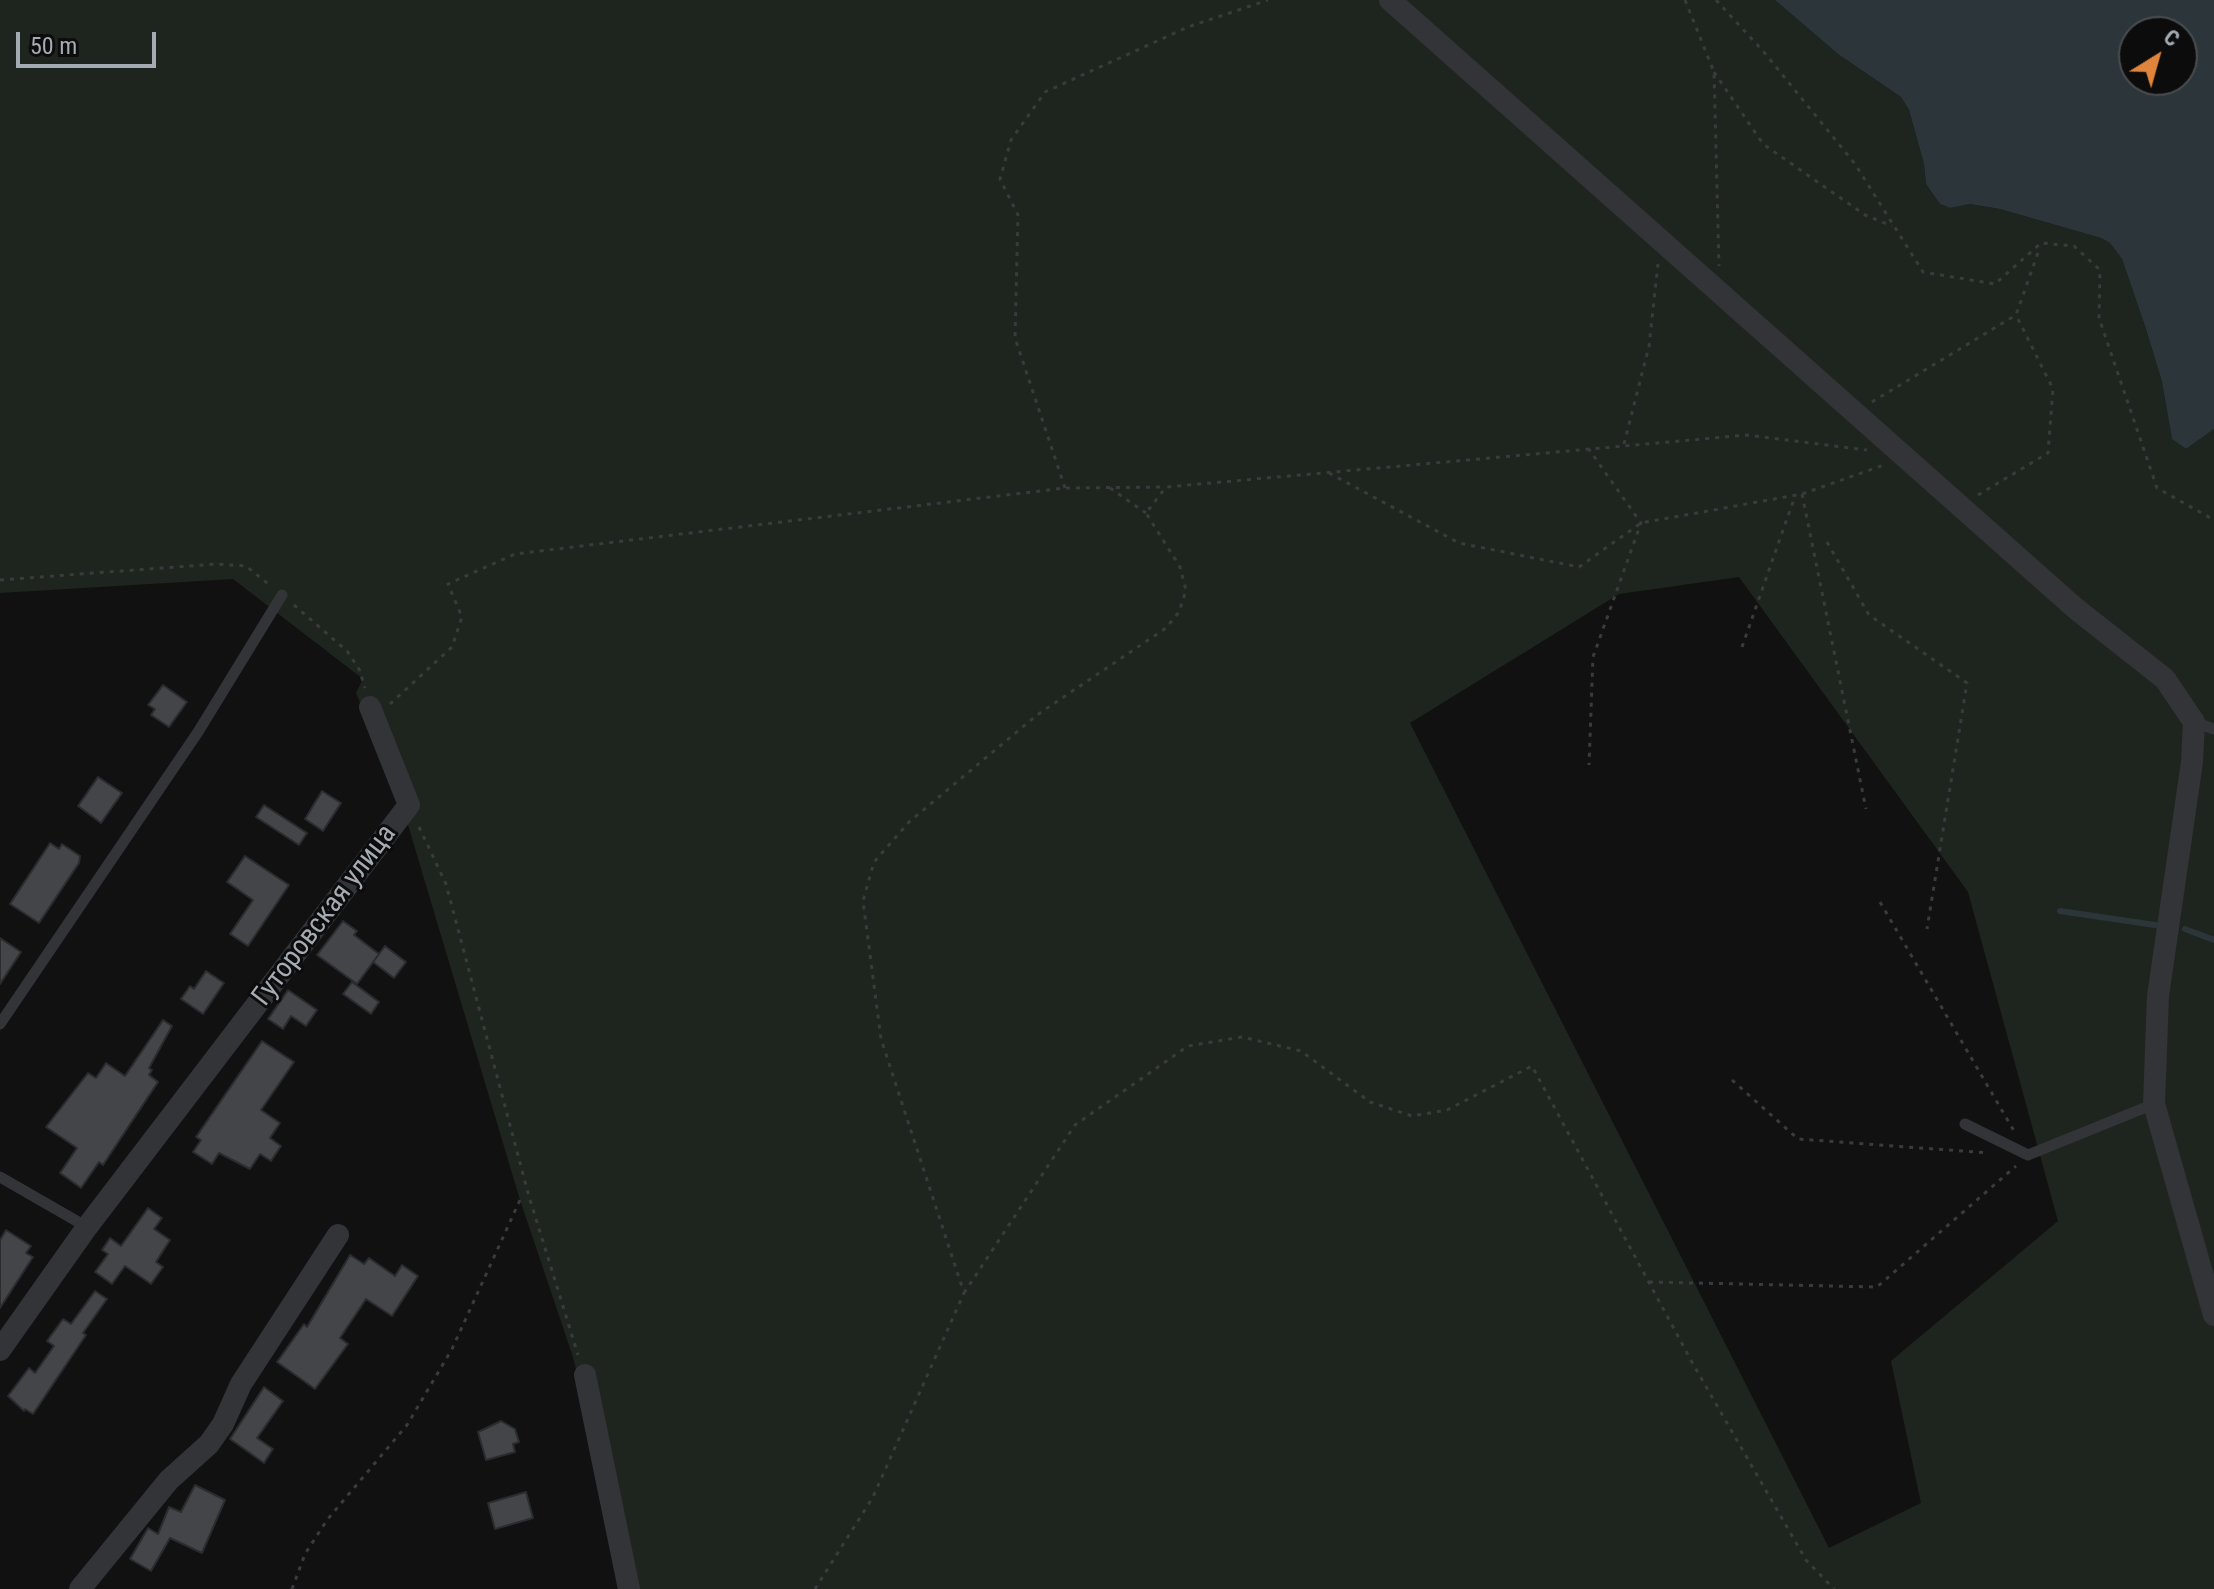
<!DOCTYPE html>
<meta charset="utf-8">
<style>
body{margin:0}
#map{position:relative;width:2214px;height:1589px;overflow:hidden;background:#111112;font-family:"Roboto Condensed",sans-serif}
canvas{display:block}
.north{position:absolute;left:2118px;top:16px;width:80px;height:80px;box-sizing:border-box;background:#0c0c0d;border:2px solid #494c4f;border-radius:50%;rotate:37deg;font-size:22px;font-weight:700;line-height:32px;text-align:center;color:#a4abb2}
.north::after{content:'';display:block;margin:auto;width:28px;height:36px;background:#e0853b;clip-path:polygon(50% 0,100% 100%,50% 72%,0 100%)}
.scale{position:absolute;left:16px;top:32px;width:140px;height:36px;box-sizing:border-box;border:4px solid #a4abb2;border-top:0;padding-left:10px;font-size:24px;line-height:28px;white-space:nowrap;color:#a4abb2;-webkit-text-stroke:6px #0c0c0d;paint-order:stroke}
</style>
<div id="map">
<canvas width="2214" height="1589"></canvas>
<div class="north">С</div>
<div class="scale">50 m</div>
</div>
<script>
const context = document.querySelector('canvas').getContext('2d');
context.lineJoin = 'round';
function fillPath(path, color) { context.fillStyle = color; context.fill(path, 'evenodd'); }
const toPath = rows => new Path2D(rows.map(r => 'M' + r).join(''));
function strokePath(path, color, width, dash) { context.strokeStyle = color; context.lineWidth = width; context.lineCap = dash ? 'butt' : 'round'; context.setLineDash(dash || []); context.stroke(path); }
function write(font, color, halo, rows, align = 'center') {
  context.font = font + ' "Roboto Condensed",sans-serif'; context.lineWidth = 6; context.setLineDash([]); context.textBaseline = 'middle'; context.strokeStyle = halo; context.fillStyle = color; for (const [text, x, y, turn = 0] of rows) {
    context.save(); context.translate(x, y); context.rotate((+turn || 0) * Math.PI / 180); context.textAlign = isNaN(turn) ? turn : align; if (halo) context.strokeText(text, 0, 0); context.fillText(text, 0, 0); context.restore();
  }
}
fillPath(toPath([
 [0,0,1775,0,1838,54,1901,97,1909,110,1924,164,1926,184,1940,204,1950,208,1970,204,2000,209,2101,238,2110,243,2122,259,2145,326,2162,382,2172,439,2186,449,2214,429,2214,1589,631,1589,573,1357,520,1200,400,798,356,693,363,679,233,579,0,593],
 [1739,577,1968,892,2058,1221,1891,1361,1921,1503,1829,1548,1410,723,1619,594]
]), '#1e251e');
fillPath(toPath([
 [1775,0,2214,0,2214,429,2186,449,2172,439,2162,382,2145,326,2122,259,2110,243,2101,238,2000,209,1970,204,1950,208,1940,204,1926,184,1924,164,1909,110,1901,97,1838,54],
 [2134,32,2182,32,2182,80,2134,80]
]), '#2c363a');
strokePath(toPath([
 [2060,911,2155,925],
 [2185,929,2214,940]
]), '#2c363a', 6);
const building = toPath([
 [163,685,187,702,169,727,151,715,155,709,148,705,163,685],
 [98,777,122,793,101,823,78,806,98,777],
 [322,791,341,803,323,831,305,819,322,791],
 [264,805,307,833,299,845,256,817,264,805],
 [50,843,59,849,62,844,80,856,79,863,39,923,10,904,50,843],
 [245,856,289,885,248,946,230,934,253,900,227,882,245,856],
 [343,921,357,931,354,935,379,954,357,984,317,955,343,921],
 [0,938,21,952,0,984,0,938],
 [385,946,406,962,394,978,373,962,385,946],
 [206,971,224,983,203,1014,181,999,190,986,194,989,206,971],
 [352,982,379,1002,371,1014,343,994,352,982],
 [288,990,317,1010,306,1026,291,1016,283,1029,268,1019,288,990],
 [163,1020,172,1026,149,1068,152,1070,149,1075,158,1082,103,1165,99,1162,81,1188,60,1173,77,1148,46,1127,88,1073,96,1078,106,1063,125,1076,163,1020],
 [262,1041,294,1062,261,1110,280,1123,270,1138,281,1146,271,1161,260,1154,250,1169,219,1153,212,1164,193,1152,201,1140,196,1137,262,1041],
 [148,1208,162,1218,154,1229,170,1240,156,1262,163,1267,151,1284,125,1266,112,1284,95,1272,108,1254,102,1250,110,1238,121,1246,148,1208],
 [6,1230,31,1246,26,1253,33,1257,0,1308,0,1240,6,1230],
 [350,1255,364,1264,369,1258,395,1276,402,1265,418,1276,392,1316,366,1299,340,1338,348,1344,315,1389,277,1362,304,1324,307,1327,350,1255],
 [95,1291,107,1299,83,1333,86,1335,33,1414,25,1409,24,1411,8,1396,29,1368,35,1373,54,1346,47,1341,63,1319,71,1324,95,1291],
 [264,1387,283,1401,257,1438,273,1449,264,1463,230,1439,264,1387],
 [501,1421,515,1429,519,1442,513,1444,515,1452,486,1460,478,1432,501,1421],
 [195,1485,225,1500,202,1553,170,1538,151,1571,130,1559,148,1528,158,1534,169,1507,181,1512,195,1485],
 [526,1492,533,1518,495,1529,488,1503,526,1492]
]);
fillPath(building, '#434548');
strokePath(building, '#2b2c2e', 2);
strokePath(toPath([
 [1685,0,1714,72,1719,266],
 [1716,0,1763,51,1855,164,1923,272,1995,284,2041,243,2074,246,2100,270,2099,318,2157,488,2214,520],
 [1714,72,1763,144,1865,215,1892,226],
 [1872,402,2016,315,2040,247],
 [1624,444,1649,346,1658,264],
 [1588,448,1641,523,1593,657,1589,765],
 [1329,473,1459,543,1579,567,1641,523,1802,494,1884,465],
 [1065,488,1015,338,1018,215,1000,179,1011,140,1045,92,1188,27,1268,0],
 [1110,488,1146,513],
 [1802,494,1866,809],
 [1978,495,2048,453,2053,389,2016,315],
 [1827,542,1869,615,1967,683,1927,929],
 [0,580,216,564,246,566,272,587],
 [294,605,347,651,359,669,365,688],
 [1742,647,1795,496],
 [390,704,452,647,462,617,448,584,515,554,1065,488,1165,487],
 [419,827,446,884,528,1193,578,1355],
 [1880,902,2014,1131],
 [1732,1080,1798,1139,1989,1153],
 [1649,1282,1877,1287,2016,1166],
 [964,1293,1075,1125,1188,1046,1242,1037,1301,1051,1370,1102,1412,1116,1447,1110,1532,1066,1693,1364,1806,1560,1834,1589],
 [292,1589,305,1554,327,1520,407,1425,452,1349,520,1200],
 [815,1589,873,1497,964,1293,881,1039,863,901,874,862,909,822,1037,715,1166,628,1179,612,1186,590,1180,567,1146,513,1166,487,1747,435,1867,450]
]), '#393b3e', 3, [4, 6]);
strokePath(toPath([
 [2194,722,2214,729],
 [0,1024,198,732,282,595],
 [1965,1124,2028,1155,2154,1104],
 [0,1177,87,1227]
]), '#323437', 11);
strokePath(toPath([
 [1390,0,2075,608,2165,679,2194,722,2192,762,2158,996,2154,1104,2214,1315],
 [0,1350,87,1227,409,805,370,707],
 [585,1375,629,1589],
 [80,1589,169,1480,209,1444,223,1424,241,1384,338,1235]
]), '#323437', 22);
write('28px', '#a4abb2', '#0c0c0d', [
 ["Гуторовская улица",325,916,-53]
]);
</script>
